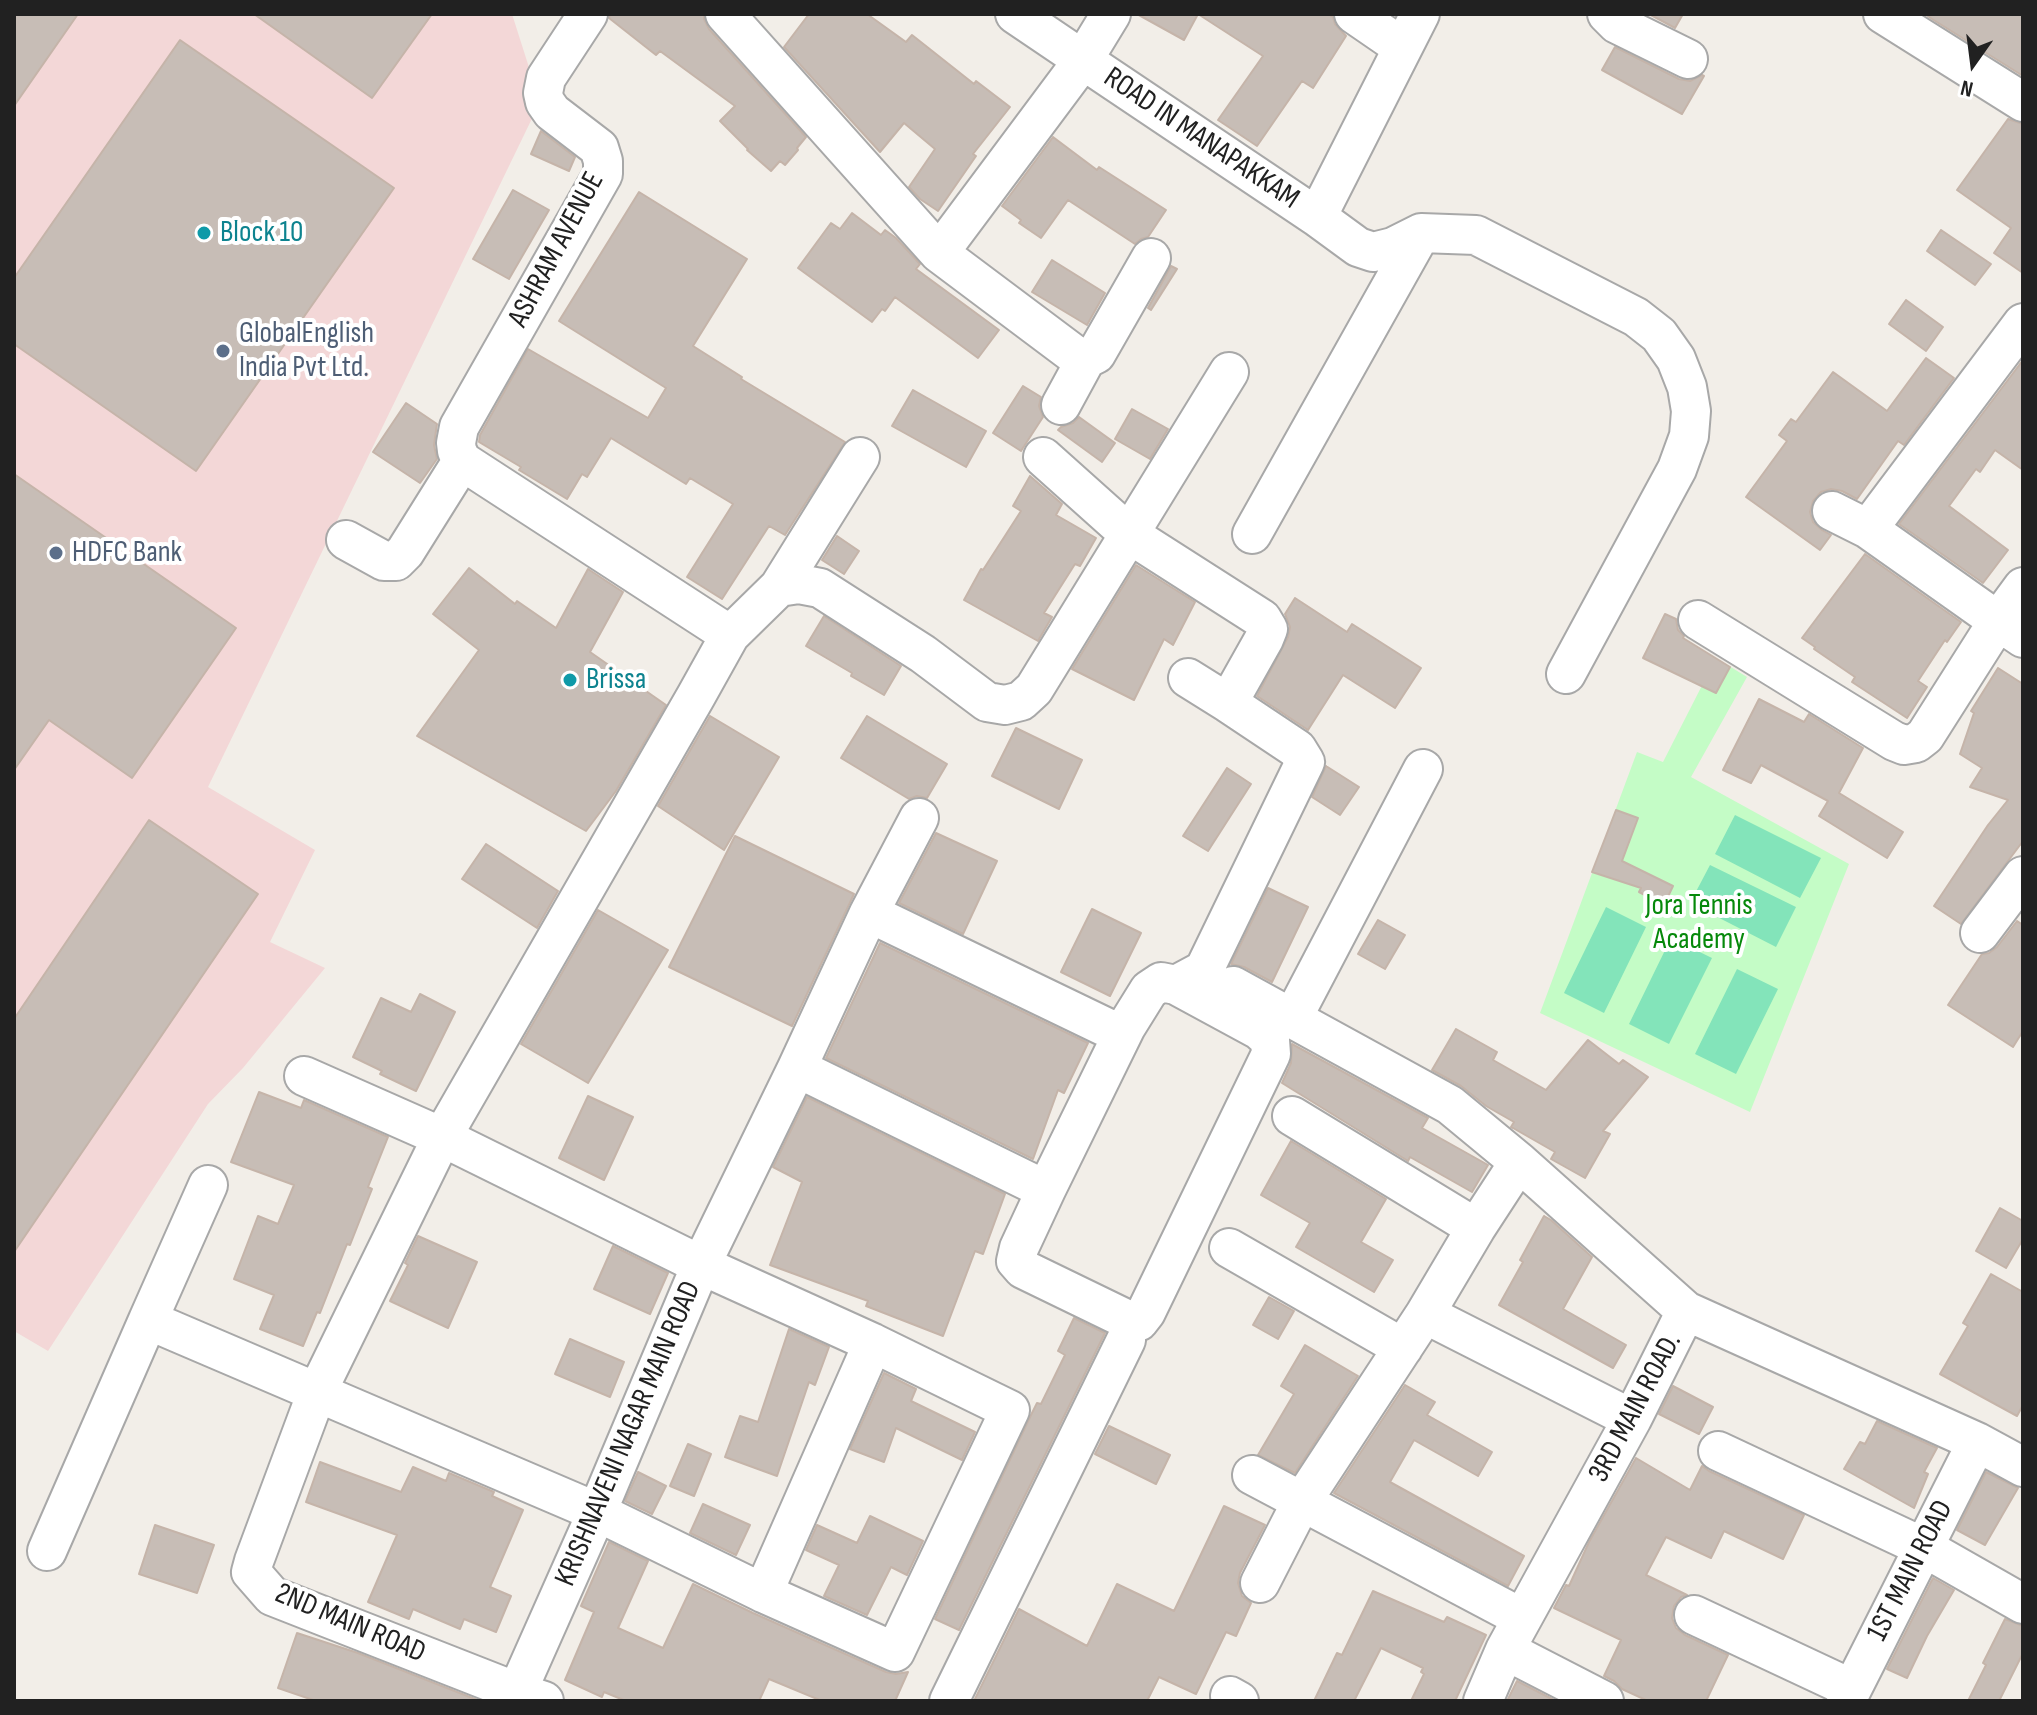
<!DOCTYPE html>
<style>
body{margin:0}
#map{position:relative;width:2037px;height:1715px;overflow:hidden;background:#f2eee8;font-family:"Sofia Sans Condensed",sans-serif}
canvas{display:block}
.frame{position:absolute;inset:0;border:16px solid #212121;pointer-events:none}
.north{position:absolute;left:1933px;top:24px;width:80px;height:80px;-webkit-text-stroke:6px #fff;paint-order:stroke;rotate:194deg;font-size:22px;font-weight:700;line-height:32px;text-align:center;color:#212121}
.north::after{content:'';display:block;margin:auto;width:28px;height:36px;background:#212121;clip-path:polygon(50% 0,100% 100%,50% 72%,0 100%)}
</style>
<div id="map">
<canvas width="2037" height="1715"></canvas>
<div class="frame"></div>
<div class="north">N</div>
</div>
<script>
const context = document.querySelector('canvas').getContext('2d');
context.lineJoin = 'round';
function fillPath(path, color) { context.fillStyle = color; context.fill(path, 'evenodd'); }
const toPath = rows => new Path2D(rows.map(r => 'M' + r).join(''));
function strokePath(path, color, width, dash) { context.strokeStyle = color; context.lineWidth = width; context.lineCap = dash ? 'butt' : 'round'; context.setLineDash(dash || []); context.stroke(path); }
function write(font, color, halo, rows, align = 'center') {
  context.font = font + ' "Sofia Sans Condensed",sans-serif'; context.lineWidth = 8; context.setLineDash([]); context.textBaseline = 'middle'; context.strokeStyle = halo; context.fillStyle = color; for (const [text, x, y, turn = 0] of rows) {
    context.save(); context.translate(x, y); context.rotate((+turn || 0) * Math.PI / 180); context.textAlign = isNaN(turn) ? turn : align; if (halo) context.strokeText(text, 0, 0); context.fillText(text, 0, 0); context.restore();
  }
}
fillPath(toPath([
 [14,14,512,14,540,102,208,787,315,850,270,942,325,968,243,1068,208,1104,48,1351,14,1331]
]), '#f3d7d7');
fillPath(toPath([
 [1716,658,1747,677,1691,777,1849,864,1750,1112,1540,1013,1637,752,1663,762]
]), '#c4fcc6');
fillPath(toPath([
 [1735,815,1821,858,1800,898,1715,854],
 [1710,865,1796,907,1776,947,1690,903],
 [1606,907,1646,927,1604,1013,1564,993],
 [1671,938,1712,958,1669,1044,1629,1024],
 [1737,969,1778,989,1736,1074,1695,1054]
]), '#83e4ba');
const building = toPath([
 [14,14,78,14,14,106,14,14],
 [254,14,432,14,372,98,254,14],
 [610,14,704,14,704,19,709,29,806,137,797,148,798,150,785,165,780,161,771,171,747,150,748,149,720,121,735,106,660,51,656,55,609,18,610,14],
 [809,14,867,14,906,42,912,35,974,84,976,81,1010,107,973,154,976,156,938,211,920,199,909,187,935,149,904,123,880,152,784,47,809,14],
 [1137,14,1328,14,1333,17,1335,24,1346,36,1313,88,1302,81,1257,146,1218,120,1263,56,1198,14,1184,40,1137,14],
 [1649,14,1683,14,1675,28,1649,14],
 [1925,14,2023,14,2023,76,1932,19,1925,14],
 [180,40,394,188,196,471,14,344,14,278,180,40],
 [1615,47,1679,79,1690,81,1702,75,1704,76,1682,114,1602,70,1615,47],
 [2008,119,2023,124,2023,273,1994,253,2011,228,1957,190,2008,119],
 [541,131,575,157,569,171,531,154,541,131],
 [1053,137,1097,170,1099,167,1166,210,1148,237,1141,239,1135,244,1068,200,1041,238,1019,223,1021,220,1002,206,1053,137],
 [513,190,549,210,509,279,473,259,513,190],
 [639,192,747,259,693,346,742,377,741,379,845,442,785,535,769,526,722,599,687,577,733,504,690,478,686,484,611,438,587,477,582,474,567,499,519,470,521,467,479,442,480,435,528,349,648,418,666,388,559,321,639,192],
 [852,213,881,235,885,230,896,238,920,264,916,269,999,330,978,358,895,297,885,311,882,309,872,322,798,268,831,223,840,229,852,213],
 [1941,230,1991,264,1975,285,1927,251,1941,230],
 [1052,260,1105,293,1087,325,1032,292,1052,260],
 [1171,266,1177,269,1151,310,1148,308,1171,266],
 [1906,300,1943,327,1926,351,1889,324,1906,300],
 [1926,358,1954,378,1904,445,1898,441,1857,499,1842,491,1831,489,1821,492,1813,501,1810,512,1813,522,1822,530,1831,535,1820,550,1746,497,1787,441,1779,435,1791,419,1796,422,1833,372,1887,411,1926,358],
 [2023,360,2023,470,1995,450,1980,472,1976,469,1949,506,2008,550,1983,583,1899,524,2023,360],
 [1023,386,1041,397,1039,406,1043,417,1021,451,993,433,1023,386],
 [913,390,986,431,966,467,892,426,913,390],
 [406,403,437,424,434,445,437,459,420,483,373,452,406,403],
 [1132,409,1168,429,1150,459,1115,439,1132,409],
 [1079,417,1115,443,1102,462,1058,430,1061,427,1073,423,1079,417],
 [14,474,236,628,132,778,49,720,14,770,14,474],
 [1030,476,1062,504,1056,515,1096,538,1080,566,1075,564,1044,613,1052,617,1038,641,964,600,981,569,983,570,1021,511,1013,506,1030,476],
 [837,536,859,551,844,574,822,560,837,536],
 [1865,554,1961,622,1947,642,1945,640,1918,681,1927,687,1907,718,1852,682,1855,677,1814,649,1815,647,1802,638,1865,554],
 [1136,565,1195,602,1173,645,1164,639,1134,700,1072,669,1136,565],
 [469,568,515,604,517,601,556,628,588,569,623,592,590,652,666,705,616,791,586,831,417,736,479,650,433,614,469,568],
 [1295,598,1347,632,1352,624,1421,668,1395,708,1343,675,1308,730,1257,696,1288,637,1290,627,1285,614,1295,598],
 [1665,614,1676,619,1678,630,1684,636,1683,638,1730,667,1716,693,1643,658,1665,614],
 [824,616,901,666,884,695,851,676,852,673,806,646,824,616],
 [1998,668,2023,684,2023,841,1961,924,1934,906,1988,825,2008,800,1970,787,1982,768,1960,754,1974,713,1971,711,1998,668],
 [1759,699,1804,722,1809,714,1863,748,1839,793,1903,832,1887,858,1819,816,1828,801,1761,765,1751,783,1723,770,1759,699],
 [710,716,779,757,724,850,658,806,710,716],
 [867,716,947,764,927,798,917,796,909,799,841,758,867,716],
 [1016,728,1082,760,1059,809,992,776,1016,728],
 [1326,766,1359,787,1340,815,1312,797,1326,766],
 [1227,768,1251,784,1208,851,1183,836,1227,768],
 [1616,810,1638,818,1622,861,1673,886,1664,905,1639,892,1641,888,1592,872,1616,810],
 [149,820,258,894,14,1252,14,1019,149,820],
 [936,833,997,861,963,934,899,903,936,833],
 [735,836,854,894,792,1026,669,967,735,836],
 [486,844,558,891,537,928,462,879,486,844],
 [1268,888,1308,907,1272,982,1244,967,1231,964,1268,888],
 [1092,909,1141,933,1110,996,1061,972,1092,909],
 [598,910,668,950,588,1083,521,1044,598,910],
 [1378,920,1405,935,1385,969,1358,954,1378,920],
 [2017,921,2023,925,2023,1031,2013,1047,1948,1005,1982,954,1989,953,1997,947,2017,921],
 [880,943,1088,1043,1064,1093,1058,1090,1033,1159,826,1058,880,943],
 [420,994,455,1012,416,1091,380,1074,382,1071,353,1057,381,998,411,1012,420,994],
 [1456,1029,1497,1052,1493,1060,1546,1090,1588,1040,1619,1064,1623,1060,1648,1077,1603,1131,1610,1134,1585,1178,1551,1159,1555,1152,1513,1128,1511,1127,1514,1122,1486,1106,1461,1086,1432,1070,1456,1029],
 [1292,1044,1428,1118,1422,1128,1488,1165,1472,1192,1410,1157,1408,1161,1282,1083,1291,1063,1292,1044],
 [259,1092,301,1108,304,1100,388,1137,368,1187,372,1189,350,1245,347,1244,320,1313,317,1312,303,1346,260,1329,274,1295,234,1279,258,1216,278,1224,294,1185,231,1162,259,1092],
 [588,1096,633,1117,604,1180,559,1158,588,1096],
 [807,1097,1005,1194,983,1254,975,1251,943,1336,866,1306,868,1301,770,1265,802,1182,773,1167,807,1097],
 [1291,1141,1386,1199,1361,1242,1393,1260,1374,1292,1296,1247,1310,1223,1261,1195,1291,1141],
 [2000,1208,2023,1221,2023,1239,2006,1268,1976,1251,2000,1208],
 [1544,1216,1551,1220,1592,1257,1563,1309,1626,1345,1613,1368,1499,1305,1523,1262,1520,1260,1544,1216],
 [418,1236,477,1262,448,1328,390,1301,408,1265,405,1263,418,1236],
 [613,1246,668,1273,650,1314,594,1289,613,1246],
 [1991,1274,2023,1292,2023,1405,2017,1416,1940,1374,1968,1326,1963,1323,1991,1274],
 [1269,1297,1294,1311,1278,1339,1253,1325,1269,1297],
 [1074,1318,1105,1333,959,1630,935,1619,1031,1415,1037,1403,1041,1404,1065,1355,1058,1351,1074,1318],
 [789,1329,829,1347,815,1385,809,1382,777,1476,725,1457,740,1416,758,1422,789,1329],
 [570,1339,624,1362,610,1397,555,1374,570,1339],
 [1305,1345,1358,1376,1295,1473,1258,1455,1294,1394,1281,1386,1305,1345],
 [884,1373,916,1389,911,1401,975,1432,962,1460,896,1428,884,1462,850,1449,884,1373],
 [1405,1385,1435,1402,1427,1415,1492,1452,1478,1476,1414,1440,1390,1482,1524,1556,1508,1586,1334,1493,1405,1385],
 [1673,1386,1713,1407,1699,1434,1659,1414,1673,1386],
 [1877,1421,1937,1448,1924,1472,1928,1474,1914,1508,1844,1469,1860,1442,1865,1444,1877,1421],
 [1109,1426,1170,1455,1156,1484,1095,1454,1109,1426],
 [688,1444,711,1454,694,1496,670,1486,688,1444],
 [1636,1458,1690,1490,1702,1466,1709,1471,1804,1515,1783,1559,1724,1531,1711,1558,1666,1537,1646,1575,1687,1595,1681,1597,1674,1606,1672,1618,1676,1628,1685,1635,1728,1655,1706,1701,1648,1701,1622,1689,1614,1681,1604,1676,1621,1640,1554,1608,1566,1585,1569,1586,1589,1542,1636,1458],
 [320,1462,401,1492,413,1467,446,1481,449,1473,494,1492,492,1496,523,1510,490,1587,511,1596,496,1632,464,1619,460,1629,413,1609,409,1619,368,1602,397,1535,306,1502,320,1462],
 [638,1472,666,1486,652,1514,625,1501,638,1472],
 [1986,1472,2018,1488,1985,1545,1957,1530,1986,1472],
 [703,1504,750,1525,736,1555,690,1533,703,1504],
 [1224,1506,1265,1525,1240,1573,1238,1583,1242,1596,1251,1603,1236,1636,1226,1632,1196,1694,1159,1677,1147,1701,974,1701,1019,1609,1087,1646,1117,1584,1174,1611,1224,1506],
 [870,1516,923,1541,907,1575,891,1567,867,1615,824,1596,839,1565,806,1550,817,1525,857,1543,870,1516],
 [155,1525,214,1545,197,1593,139,1574,155,1525],
 [609,1542,648,1561,618,1628,663,1648,693,1584,753,1613,886,1672,896,1674,908,1672,895,1701,822,1701,769,1679,759,1701,626,1701,604,1692,602,1697,565,1680,594,1612,581,1606,609,1542],
 [1933,1578,1954,1590,1927,1636,1907,1678,1887,1669,1933,1578],
 [1373,1591,1444,1622,1447,1617,1486,1635,1455,1701,1411,1701,1424,1674,1421,1672,1423,1668,1381,1648,1354,1701,1314,1701,1337,1653,1342,1655,1373,1591],
 [2005,1619,2023,1626,2023,1653,1999,1701,1968,1701,1986,1665,1983,1663,2005,1619],
 [297,1633,358,1653,480,1701,316,1701,278,1688,297,1633],
 [1517,1681,1556,1701,1507,1701,1517,1681]
]);
fillPath(building, '#c7bdb6');
strokePath(building, '#c5b4a9', 2);
const minor = toPath([
 [588,14,546,78,543,93,545,102,552,112,599,148,603,161,603,174,459,427,456,443,457,451,462,461,730,635],
 [725,14,939,253,1083,60,1317,217,1420,14],
 [1015,14,1083,60,1111,14],
 [1354,14,1402,47],
 [1607,14,1617,24,1688,59],
 [1883,14,2023,102],
 [1317,217,1358,247,1373,252,1393,247,1421,233,1476,235,1636,317,1659,335,1676,359,1687,387,1691,411,1689,436,1677,469,1566,674],
 [939,253,1075,355,1086,359,1096,354,1151,258],
 [1061,405,1086,359],
 [1043,457,1129,534,1262,619,1268,629,1264,639,1228,703,1297,749,1305,762,1204,970,1176,985,1259,1030,1270,1040,1271,1054,1146,1312,1139,1321,1126,1319,1023,1269,1016,1261,1019,1248,1046,1190,1126,1027,1149,990,1161,982,1176,985],
 [1868,529,2023,323],
 [1252,534,1421,233],
 [346,540,384,561,396,561,405,552,462,461],
 [779,587,860,457],
 [2023,587,1998,621,2023,638],
 [1698,620,1894,741,1904,745,1916,743,1925,736,1998,621,1868,529,1832,511],
 [1188,678,1228,703],
 [869,913,1122,1035],
 [1980,933,2023,876],
 [1233,986,1450,1105,1519,1162,1686,1311],
 [1292,1019,1423,769],
 [797,1068,1046,1190],
 [304,1076,442,1137,701,1265,597,1512,517,1692],
 [1292,1116,1476,1228],
 [1229,1248,1403,1348],
 [1425,1314,1632,1419],
 [148,1320,208,1185],
 [1718,1451,1923,1547,2023,1604],
 [1252,1475,1522,1618],
 [47,1551,148,1320,597,1512,763,1593,895,1652,1010,1410,873,1343,701,1265,797,1068,869,913,919,818],
 [1260,1583,1301,1503,1425,1314,1476,1228,1519,1162],
 [763,1593,873,1343],
 [1694,1615,1852,1689],
 [1505,1650,1604,1701],
 [1230,1696,1239,1701],
 [544,1701,517,1692,272,1596,251,1572,254,1561,317,1392,442,1137,696,696,730,635,779,587,799,584,820,588,923,654,987,702,1005,705,1021,701,1034,689,1229,372],
 [949,1701,1126,1340],
 [1483,1701,1505,1650,1632,1419,1686,1311,1977,1442,2023,1467],
 [1846,1701,1977,1442]
]);
strokePath(minor, '#a8a8a8', 42);
strokePath(minor, '#fff', 38);
for (const [x, y, r, color] of [
 [204,233,8,"#0f9aa8"],
 [223,351,8,"#5c6f8a"],
 [56,553,8,"#5c6f8a"],
 [570,680,8,"#0f9aa8"]
]) { const dot = new Path2D(); dot.arc(x, y, r, 0, 2 * Math.PI); context.fillStyle = color; context.fill(dot); strokePath(dot, '#fff', 3); }
write('30px', '#212121', '#fff', [
 ["ROAD IN MANAPAKKAM",1201,139,34],
 ["ASHRAM AVENUE",557,250,-62],
 ["3RD MAIN ROAD.",1636,1408,-62],
 ["KRISHNAVENI NAGAR MAIN ROAD",629,1434,-67],
 ["1ST MAIN ROAD",1911,1571,-63],
 ["2ND MAIN ROAD",350,1624,23]
]);
write('30px', '#0d838f', '#fff', [
 ["Block 10",220,233],
 ["Brissa",586,680]
], 'left');
write('30px', '#4e5e75', '#fff', [
 ["GlobalEnglish",239,334],
 ["India Pvt Ltd.",239,368],
 ["HDFC Bank",72,553]
], 'left');
write('30px', '#06890b', '#fff', [
 ["Jora Tennis",1699,906],
 ["Academy",1699,940]
]);
</script>
